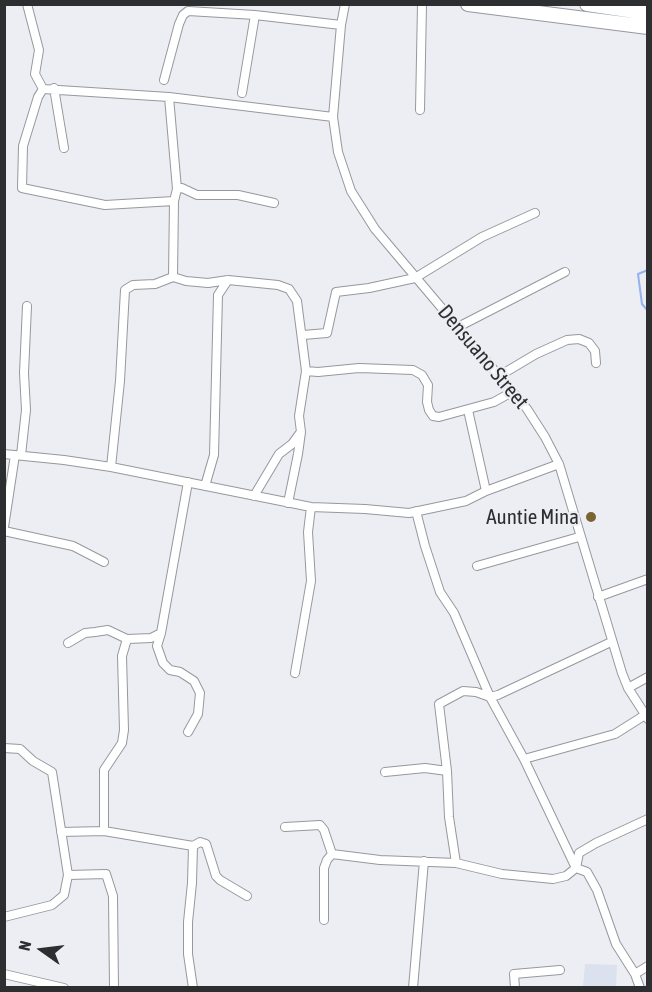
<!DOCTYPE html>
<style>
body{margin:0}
#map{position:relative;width:652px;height:992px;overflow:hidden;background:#eceef4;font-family:"Asap Condensed",sans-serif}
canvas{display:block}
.frame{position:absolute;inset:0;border:6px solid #2d2e30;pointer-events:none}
.north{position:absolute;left:12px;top:920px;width:60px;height:60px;-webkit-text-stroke:4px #eceef4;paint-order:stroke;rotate:284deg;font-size:16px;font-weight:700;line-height:24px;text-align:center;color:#2d2e30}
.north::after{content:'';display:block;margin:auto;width:21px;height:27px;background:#2d2e30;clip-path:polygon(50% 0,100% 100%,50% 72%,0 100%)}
</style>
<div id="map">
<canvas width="652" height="992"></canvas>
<div class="frame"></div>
<div class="north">N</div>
</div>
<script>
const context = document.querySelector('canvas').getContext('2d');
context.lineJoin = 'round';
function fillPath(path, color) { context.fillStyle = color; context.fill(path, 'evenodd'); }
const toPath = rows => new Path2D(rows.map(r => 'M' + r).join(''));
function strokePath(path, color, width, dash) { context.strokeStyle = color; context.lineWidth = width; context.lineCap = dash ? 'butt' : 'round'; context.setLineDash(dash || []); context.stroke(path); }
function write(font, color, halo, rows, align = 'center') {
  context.font = font + ' "Asap Condensed",sans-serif'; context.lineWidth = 4.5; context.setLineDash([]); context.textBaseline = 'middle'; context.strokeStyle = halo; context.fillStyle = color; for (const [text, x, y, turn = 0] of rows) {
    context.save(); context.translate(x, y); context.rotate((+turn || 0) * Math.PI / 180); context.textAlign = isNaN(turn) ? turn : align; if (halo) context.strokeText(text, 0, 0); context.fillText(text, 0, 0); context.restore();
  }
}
fillPath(toPath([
 [585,964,617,965,616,987,583,987]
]), '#dbe1ee');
strokePath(toPath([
 [648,270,638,274,642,304,648,311]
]), '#96b1ef', 2);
const minor = toPath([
 [27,4,39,50,35,74,43,89,169,97,177,189,174,201,173,277],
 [345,4,341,25,333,117,338,152,351,191,375,229,527,409,545,437,559,464,622,673,628,688,648,719],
 [164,80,179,24,183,15,188,11,255,15,341,25],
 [54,88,64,148],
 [43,89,38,97,23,146,22,188,105,205,174,201],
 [242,93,255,15],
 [169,97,333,117],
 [420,110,422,4],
 [177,189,182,188,197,195,238,195,274,203],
 [458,327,565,272],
 [303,335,327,333,336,292,369,288,415,278,482,237,535,213],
 [306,371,318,372,359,368,413,370,422,375,428,385,427,402,429,410,433,416,439,417,494,402,512,392],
 [499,376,536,354,567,340,579,339,589,343,595,351,596,363],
 [468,410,486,491],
 [4,454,64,460,111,467,311,507,365,509,409,513,466,501,486,491,559,464],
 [21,455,26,410,24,373,27,306],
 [111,467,120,381,125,290,133,285,155,284,173,277,186,281,208,283,228,280,278,285,289,289,297,301,306,371,299,416,301,432,298,454,288,503],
 [205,486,214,455,218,295,228,280],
 [254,496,279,454,292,444,300,433],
 [416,511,425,546,440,592,454,613,490,697,524,759,576,868,587,872,597,890,616,944,635,974,640,988],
 [4,527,15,455],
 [4,531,73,546,104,562],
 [477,566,579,537],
 [598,597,648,579],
 [161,633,157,646,163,663,170,670,180,672,194,681,200,693,198,714,188,732],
 [68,643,85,633,95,632,108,630,127,639,151,638,161,633,188,482],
 [295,673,311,581,308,532,311,507],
 [628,688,648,677],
 [4,748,20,749,33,761,52,772,68,875,64,895,52,905,4,917],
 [524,759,615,734,645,715],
 [385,772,425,768,447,771],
 [285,827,320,825,324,830,332,854],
 [104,831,104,770,122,743,124,730,122,656,127,639],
 [61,832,104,831,193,846,200,842,206,844,216,876,220,880,247,896],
 [193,846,192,883,188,922,188,954,193,988],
 [332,854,380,860,456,863,502,874,553,879,566,876,576,868,579,853,596,843,648,819],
 [456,863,449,817,447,771,439,704,463,691,476,692,490,697,498,695,611,642],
 [68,875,106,874,113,896,114,988],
 [324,920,324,868,327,860,332,854],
 [4,974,64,988],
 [635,974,648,966],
 [413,988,424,861],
 [515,988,514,974,560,970]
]);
const trunk = toPath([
 [468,4,648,27],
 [587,4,648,13]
]);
strokePath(minor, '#96989d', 10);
strokePath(trunk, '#96989d', 16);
strokePath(minor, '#fff', 8);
strokePath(trunk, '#fff', 14);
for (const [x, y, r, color] of [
 [591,517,6,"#796433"]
]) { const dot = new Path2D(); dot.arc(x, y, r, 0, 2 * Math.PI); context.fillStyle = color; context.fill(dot); strokePath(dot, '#eceef4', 2); }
write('21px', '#2d2e30', '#eceef4', [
 ["Densuano Street",483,357,50]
]);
write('21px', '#2d2e30', '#eceef4', [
 ["Auntie Mina",579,517]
], 'right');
</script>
